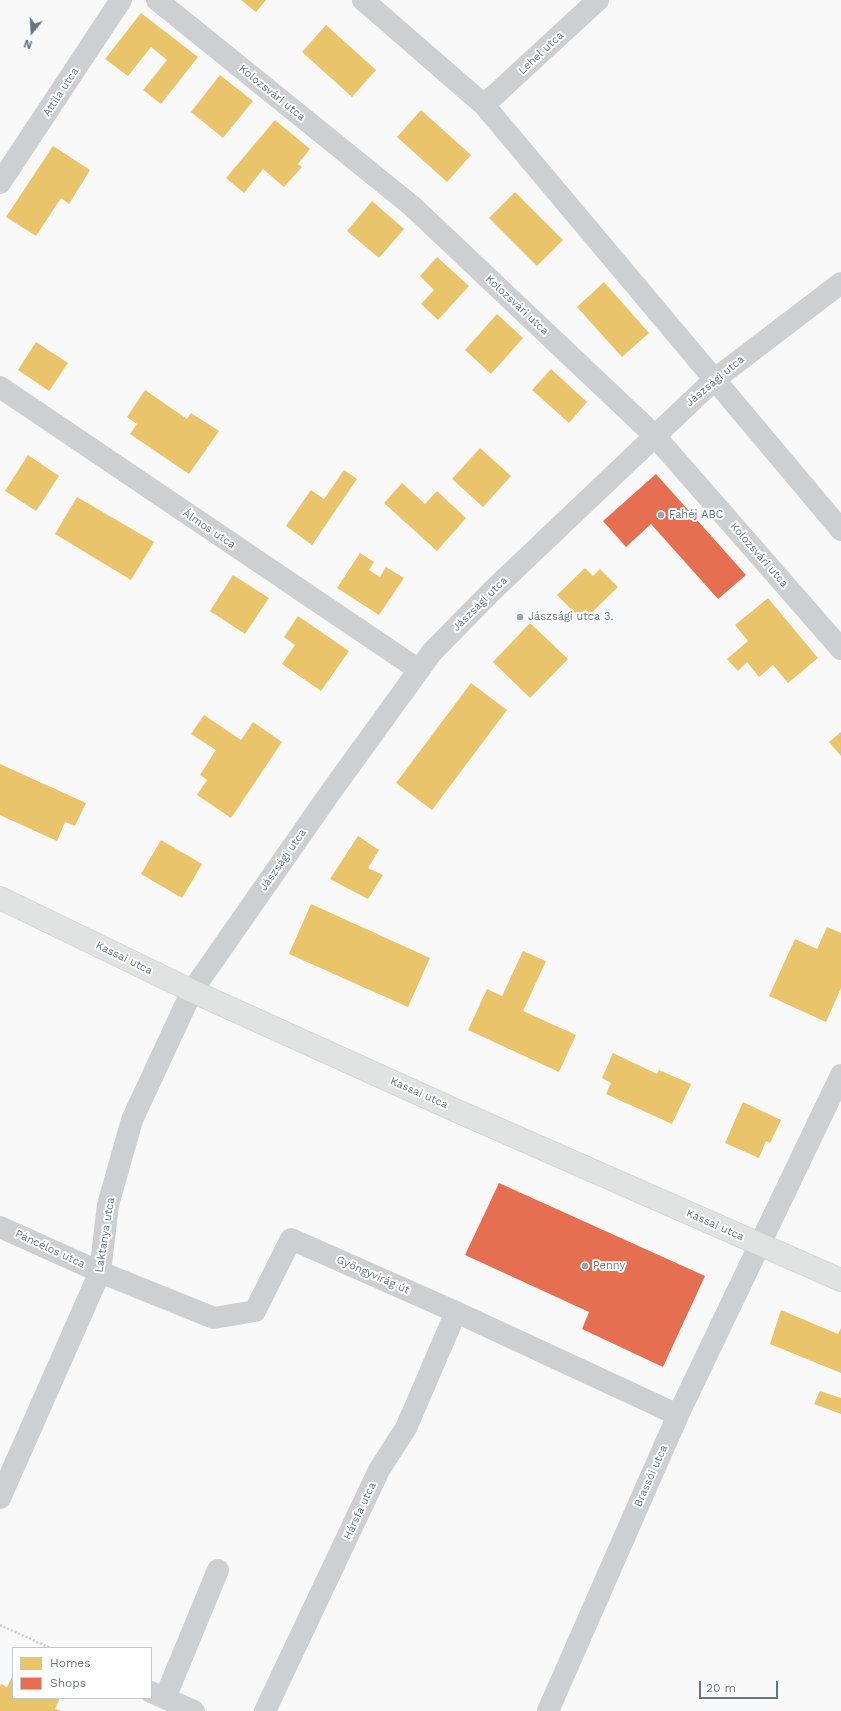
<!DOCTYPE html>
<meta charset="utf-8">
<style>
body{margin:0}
#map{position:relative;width:841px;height:1711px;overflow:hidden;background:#f9f9f9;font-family:"Work Sans",sans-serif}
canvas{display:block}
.legend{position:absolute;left:12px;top:1647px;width:140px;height:52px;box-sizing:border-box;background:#fff;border:1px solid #c1c8cd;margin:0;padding:5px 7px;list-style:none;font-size:12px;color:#657683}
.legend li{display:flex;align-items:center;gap:8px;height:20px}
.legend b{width:20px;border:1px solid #c1c8cd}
.north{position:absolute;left:12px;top:12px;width:40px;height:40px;-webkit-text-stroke:3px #fff;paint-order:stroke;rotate:198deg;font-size:11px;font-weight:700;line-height:16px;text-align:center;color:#657683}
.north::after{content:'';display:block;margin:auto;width:14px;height:18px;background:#657683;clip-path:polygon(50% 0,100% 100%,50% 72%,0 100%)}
.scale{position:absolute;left:699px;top:1681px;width:79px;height:18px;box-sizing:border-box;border:2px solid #657683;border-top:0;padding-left:5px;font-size:12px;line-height:14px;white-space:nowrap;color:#657683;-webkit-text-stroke:3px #fff;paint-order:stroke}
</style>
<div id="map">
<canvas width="841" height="1711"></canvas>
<ul class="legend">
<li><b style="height:11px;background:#e9c46a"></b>Homes</li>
<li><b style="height:11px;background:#e76f51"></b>Shops</li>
</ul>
<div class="north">N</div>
<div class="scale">20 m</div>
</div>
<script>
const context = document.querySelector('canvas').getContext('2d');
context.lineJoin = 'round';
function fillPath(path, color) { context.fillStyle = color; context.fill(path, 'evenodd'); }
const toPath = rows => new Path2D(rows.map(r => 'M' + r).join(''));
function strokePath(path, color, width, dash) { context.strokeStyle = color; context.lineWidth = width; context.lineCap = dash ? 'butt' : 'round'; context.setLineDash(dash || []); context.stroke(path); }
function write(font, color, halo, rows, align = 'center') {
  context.font = font + ' "Work Sans",sans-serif'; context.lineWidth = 4; context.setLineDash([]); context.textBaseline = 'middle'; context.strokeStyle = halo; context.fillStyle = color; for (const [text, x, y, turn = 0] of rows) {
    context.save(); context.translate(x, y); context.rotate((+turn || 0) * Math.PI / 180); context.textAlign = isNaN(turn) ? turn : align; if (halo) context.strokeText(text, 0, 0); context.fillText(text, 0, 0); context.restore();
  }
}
fillPath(toPath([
 [241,0,266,0,256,12],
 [141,13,198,57,161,104,143,90,167,60,151,47,128,76,105,59],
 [326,25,376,70,352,97,302,52],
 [220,75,253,101,223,138,191,112],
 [421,110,471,155,447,182,397,137],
 [275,120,310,149,298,164,302,167,284,187,263,169,244,193,226,178],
 [53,146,90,170,69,204,61,198,36,236,6,217],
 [515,192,563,240,537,266,489,218],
 [372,201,404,229,379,258,347,231],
 [437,257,469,286,438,320,421,304,434,290,420,276],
 [604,282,649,333,622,357,577,307],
 [497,314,523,338,491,374,465,350],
 [36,342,68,363,49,391,18,370],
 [551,369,587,402,569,423,532,390],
 [145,390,187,419,191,413,219,431,189,474,130,434,137,424,127,417],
 [480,448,511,476,483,507,452,479],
 [28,455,59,476,36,511,5,491],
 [344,470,357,479,312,545,286,526,311,490,324,499],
 [402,483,425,504,437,491,466,518,437,551,384,503],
 [77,497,154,542,131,580,55,534],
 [360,553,374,562,369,570,380,577,386,567,404,578,379,615,337,588],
 [585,568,593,576,600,569,618,587,583,621,557,595],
 [233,575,269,598,245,634,210,611],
 [768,598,818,658,788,683,773,665,759,677,747,662,738,671,727,659,748,641,735,625],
 [298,616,349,651,321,691,282,664,295,645,284,637],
 [530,623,568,659,530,698,493,662],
 [471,683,507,710,432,810,396,783],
 [204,715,241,740,253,722,282,742,231,818,197,795,207,780,200,775,216,750,191,734],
 [841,732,841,756,829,742],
 [0,764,86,803,75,826,65,822,57,841,0,815],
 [358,836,379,850,368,868,383,875,368,899,330,879],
 [161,840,202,864,182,898,141,874],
 [311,904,430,958,408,1007,289,954],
 [827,927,841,933,841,988,826,1022,769,996,795,939,817,949],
 [523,951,546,961,523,1011,576,1035,559,1072,468,1030,487,989,502,996],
 [613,1053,657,1074,659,1070,691,1084,672,1124,606,1094,611,1083,602,1078],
 [743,1102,781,1120,770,1143,766,1141,759,1158,725,1143],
 [781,1310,838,1334,841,1328,841,1373,770,1344],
 [820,1391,841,1398,841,1414,814,1404],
 [13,1675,13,1698,60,1698,55,1709,61,1711,0,1711,0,1686,1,1684,7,1687]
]), '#e9c46a');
fillPath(toPath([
 [656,474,746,575,718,599,651,524,626,547,603,521],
 [499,1183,705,1276,663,1367,582,1329,589,1312,465,1255]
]), '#e76f51');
const primary = toPath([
 [0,898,192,991,457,1111,841,1280]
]);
strokePath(primary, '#d5d6d7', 24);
strokePath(toPath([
 [0,1625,50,1648]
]), '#cbcccd', 2.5, [2, 2]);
strokePath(toPath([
 [157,0,412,206,654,435,841,649],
 [363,0,484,105,841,530],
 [484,105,598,0],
 [0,183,121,0],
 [0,387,419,670],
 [0,1227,100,1272,214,1318,255,1311,291,1239,456,1312,678,1415],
 [0,1498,100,1272,108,1205,132,1120,192,991,330,793,432,652,493,590,715,379,841,283],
 [151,1692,194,1711],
 [165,1698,218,1570],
 [265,1711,379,1470,406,1428,456,1312],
 [548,1711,678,1415,841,1075]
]), '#cecfd0', 22);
strokePath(primary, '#e1e2e2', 22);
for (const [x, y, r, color] of [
 [661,515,4,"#99a4ac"],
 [520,617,4,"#99a4ac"],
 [585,1266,4,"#99a4ac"]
]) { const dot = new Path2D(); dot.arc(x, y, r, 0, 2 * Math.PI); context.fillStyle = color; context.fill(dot); strokePath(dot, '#fff', 1.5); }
write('11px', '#657683', '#fff', [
 ["Lehel utca",541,53,-43],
 ["Attila utca",61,92,-57],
 ["Kolozsvári utca",272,93,39],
 ["Kolozsvári utca",517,305,43],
 ["Jászsági utca",715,381,-40],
 ["Álmos utca",209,529,34],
 ["Kolozsvári utca",759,555,49],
 ["Jászsági utca",480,604,-45],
 ["Jászsági utca",283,860,-55],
 ["Kassai utca",124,958,26],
 ["Kassai utca",419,1093,24],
 ["Kassai utca",715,1225,24],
 ["Laktanya utca",105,1235,-81],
 ["Páncélos utca",50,1249,25],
 ["Gyöngyvirág út",373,1275,24],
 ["Brassói utca",651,1476,-66],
 ["Hársfa utca",360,1511,-65]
]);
write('11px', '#657683', '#fff', [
 ["Fahéj ABC",669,515],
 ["Jászsági utca 3.",528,617],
 ["Penny",593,1266]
], 'left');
</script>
